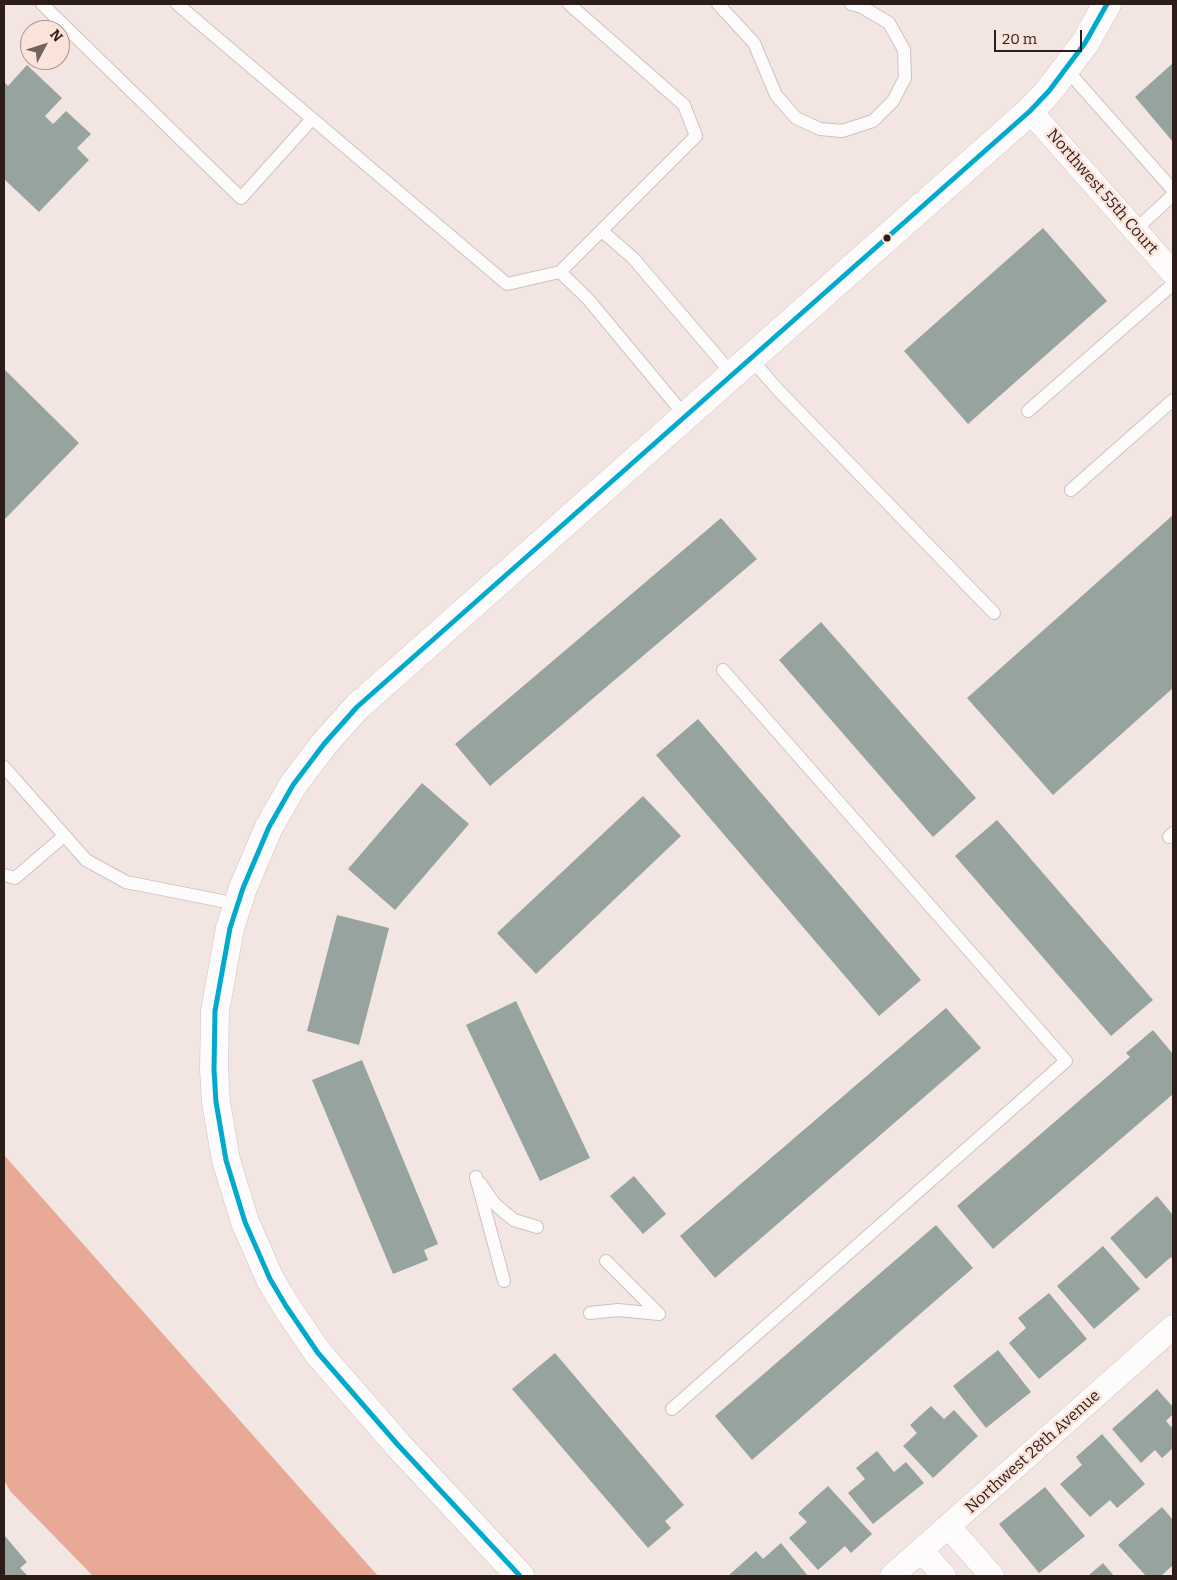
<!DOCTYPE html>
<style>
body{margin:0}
#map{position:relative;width:1177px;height:1580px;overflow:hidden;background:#f3e6e2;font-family:Bitter,serif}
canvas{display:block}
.frame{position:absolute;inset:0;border:5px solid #2c1d18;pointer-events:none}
.north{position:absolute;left:20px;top:20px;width:50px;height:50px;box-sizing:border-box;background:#fbe3da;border:1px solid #a8948c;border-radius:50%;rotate:50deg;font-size:14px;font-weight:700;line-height:20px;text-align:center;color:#2c1d18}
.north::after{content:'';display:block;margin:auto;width:18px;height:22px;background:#72635f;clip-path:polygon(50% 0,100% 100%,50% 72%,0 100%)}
.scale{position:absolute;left:994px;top:30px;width:88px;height:22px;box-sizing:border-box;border:2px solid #2c1d18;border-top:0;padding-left:6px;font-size:15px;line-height:18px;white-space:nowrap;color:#2c1d18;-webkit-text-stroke:4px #fbe3da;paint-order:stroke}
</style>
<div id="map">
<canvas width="1177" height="1580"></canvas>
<div class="frame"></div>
<div class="north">N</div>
<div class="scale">20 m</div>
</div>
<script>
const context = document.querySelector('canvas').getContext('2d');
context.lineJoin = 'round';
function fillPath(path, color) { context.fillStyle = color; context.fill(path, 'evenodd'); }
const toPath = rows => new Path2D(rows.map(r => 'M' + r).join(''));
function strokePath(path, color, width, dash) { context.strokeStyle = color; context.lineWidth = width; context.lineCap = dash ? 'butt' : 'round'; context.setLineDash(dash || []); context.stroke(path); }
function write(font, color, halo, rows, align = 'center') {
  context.font = font + ' Bitter,serif'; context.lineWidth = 5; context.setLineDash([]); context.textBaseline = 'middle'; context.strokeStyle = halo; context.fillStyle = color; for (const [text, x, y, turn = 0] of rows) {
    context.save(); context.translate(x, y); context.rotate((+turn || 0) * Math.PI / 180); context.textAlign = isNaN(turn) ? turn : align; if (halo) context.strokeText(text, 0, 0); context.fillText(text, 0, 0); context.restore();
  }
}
fillPath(toPath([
 [4,1155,378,1576,93,1576,10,1491,4,1480]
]), '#e8aa96');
fillPath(toPath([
 [1173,63,1173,142,1135,97],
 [27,65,62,98,45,116,53,124,66,111,91,134,77,148,89,160,39,212,4,179,4,82,8,86],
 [1043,228,1107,301,968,424,904,351],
 [4,369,79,443,4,520],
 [1173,515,1173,688,1053,795,967,698],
 [721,518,757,559,490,786,455,744],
 [821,622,976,798,933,837,779,660],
 [698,719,921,980,879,1016,656,755],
 [422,783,469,824,395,910,348,869],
 [643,796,681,836,536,974,497,933],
 [997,820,1153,1000,1111,1036,955,856],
 [337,915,389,928,359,1045,307,1031],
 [516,1001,590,1158,540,1181,466,1025],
 [946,1008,981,1048,715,1278,680,1236],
 [1153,1030,1173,1054,1173,1094,993,1249,957,1206,1130,1057,1126,1053],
 [362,1060,438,1244,424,1250,428,1260,393,1274,312,1080],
 [634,1176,666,1214,643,1234,610,1196],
 [1157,1196,1173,1215,1173,1260,1171,1257,1146,1279,1110,1238],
 [936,1225,973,1268,752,1460,715,1416],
 [1103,1246,1140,1289,1094,1329,1057,1286],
 [1049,1293,1087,1339,1039,1379,1009,1343,1026,1328,1018,1318],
 [998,1350,1031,1392,986,1428,953,1386],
 [555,1353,684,1505,665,1521,671,1528,648,1548,512,1389],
 [1157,1389,1173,1407,1173,1414,1166,1421,1173,1429,1173,1448,1162,1458,1155,1450,1141,1463,1112,1429],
 [931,1406,944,1419,954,1410,978,1436,933,1478,903,1446,917,1433,910,1425],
 [1102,1434,1145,1484,1117,1508,1110,1500,1090,1517,1060,1484,1082,1465,1076,1457],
 [877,1451,894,1472,906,1462,924,1483,873,1524,848,1493,865,1479,856,1468],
 [828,1486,872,1534,851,1553,845,1546,818,1570,789,1538,807,1522,798,1513],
 [1045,1487,1085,1536,1039,1573,999,1524],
 [1162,1507,1173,1520,1173,1565,1161,1576,1146,1576,1118,1545],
 [4,1535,27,1562,20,1568,28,1576,4,1576],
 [781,1543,808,1576,728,1576,756,1551,763,1559],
 [1103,1563,1114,1576,1088,1576]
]), '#97a39e');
const lane = toPath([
 [42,4,241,198,312,119],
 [177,4,507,284,560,272,696,136,684,105,569,4],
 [718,4,754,43,776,95,796,118,820,129,842,131,873,121,893,101,905,78,904,50,889,23,862,7,851,4],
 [1066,69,1173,190],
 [1135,230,1173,195],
 [602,231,633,258,733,375],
 [560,272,588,299,686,417],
 [751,359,780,392,994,613],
 [1028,411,1173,284],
 [1071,490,1173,400],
 [4,767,86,860,126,882,237,904],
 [1169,837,1173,833],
 [4,875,15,878,64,836],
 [476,1177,504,1281],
 [480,1183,494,1203,504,1212,514,1220,537,1227],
 [606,1261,659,1314],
 [590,1313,618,1310,659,1314],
 [672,1409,1066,1061,723,670]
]);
const street = toPath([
 [1030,111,1173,273],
 [948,1526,992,1576],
 [921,1550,944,1576],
 [892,1576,1173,1327]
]);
const secondary = toPath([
 [520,1576,398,1445,318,1353,286,1306,270,1279,245,1222,226,1160,216,1102,214,1070,215,1011,230,928,243,888,269,827,293,785,324,744,357,707,1030,111,1049,91,1085,43,1107,4]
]);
strokePath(lane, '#cfc2be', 14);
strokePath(street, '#cfc2be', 25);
strokePath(secondary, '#cfc2be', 29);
strokePath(lane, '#fdfbfb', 12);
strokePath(street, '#fdfbfb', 24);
strokePath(secondary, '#fdfbfb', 28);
strokePath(toPath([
 [520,1576,398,1445,318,1353,286,1306,270,1279,245,1222,226,1160,216,1102,214,1070,215,1011,230,928,243,888,269,827,293,785,324,744,357,707,1030,111,1049,91,1085,43,1107,4]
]), '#00a9ce', 5);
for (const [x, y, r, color] of [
 [887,238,4.5,"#2c1d18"]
]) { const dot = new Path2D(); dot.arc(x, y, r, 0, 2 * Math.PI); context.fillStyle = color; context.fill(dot); strokePath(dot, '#fbe3da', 2); }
write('16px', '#2c1d18', '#fbe3da', [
 ["Northwest 55th Court",1102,192,49],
 ["Northwest 28th Avenue",1033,1452,-42]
]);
</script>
